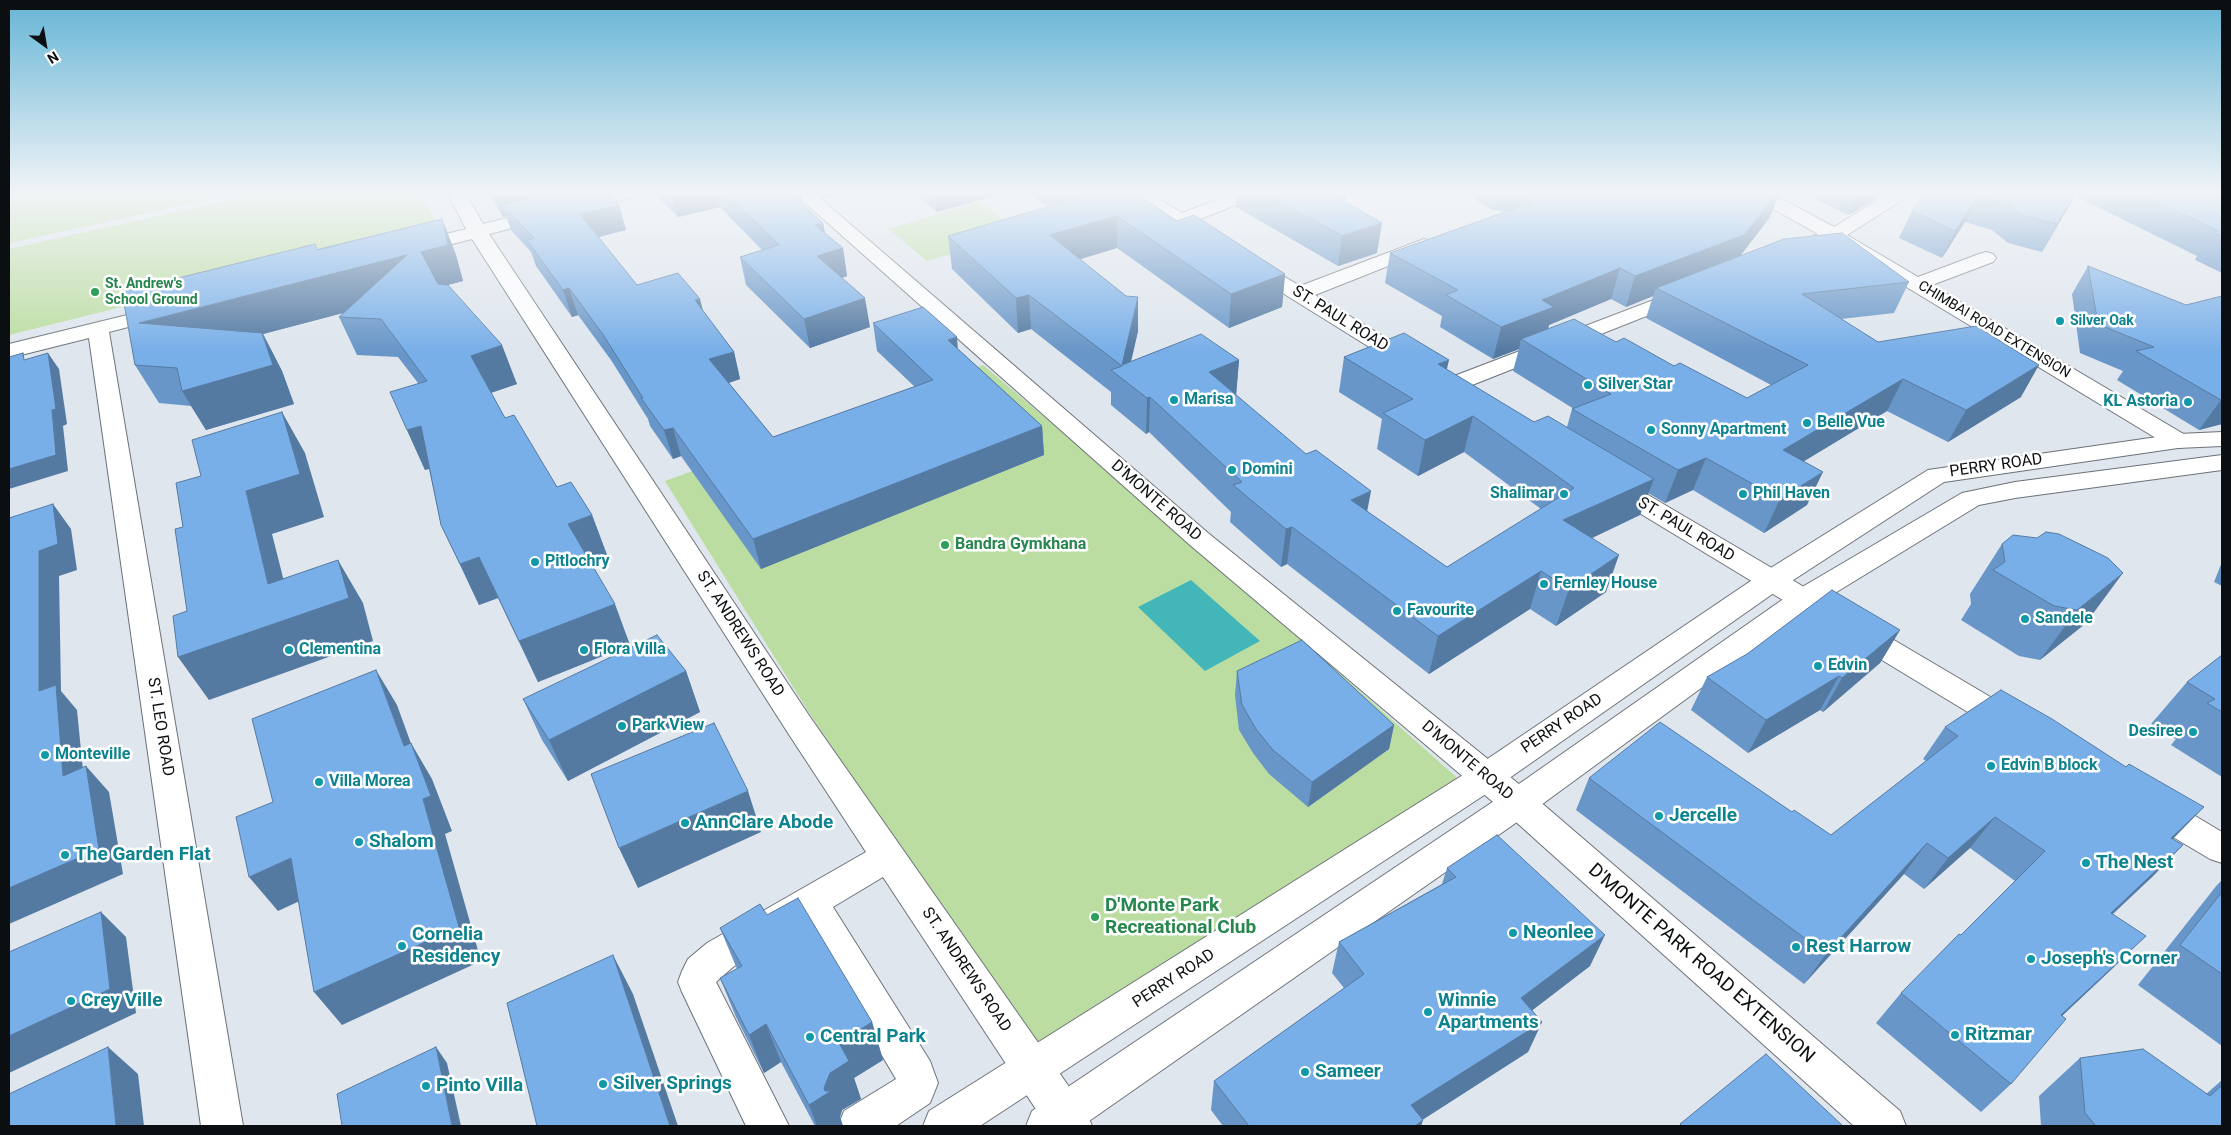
<!DOCTYPE html>
<style>
body{margin:0}
#map{position:relative;width:2231px;height:1135px;overflow:hidden;background:#dfe6ee;font-family:Roboto,sans-serif}
canvas{display:block}
.frame{position:absolute;inset:0;border:10px solid #0c0f11;pointer-events:none}
.north{position:absolute;left:20px;top:20px;width:50px;height:50px;-webkit-text-stroke:4px #fff;paint-order:stroke;rotate:148deg;font-size:14px;font-weight:700;line-height:20px;text-align:center;color:#0c0f11}
.north::after{content:'';display:block;margin:auto;width:18px;height:22px;background:#0c0f11;clip-path:polygon(50% 0,100% 100%,50% 72%,0 100%)}
</style>
<div id="map">
<canvas width="2231" height="1135"></canvas>
<div class="frame"></div>
<div class="north">N</div>
</div>
<script>
const context = document.querySelector('canvas').getContext('2d');
context.lineJoin = 'round';
function fillPath(path, color) { context.fillStyle = color; context.fill(path, 'evenodd'); }
const toPath = rows => new Path2D(rows.map(r => 'M' + r).join(''));
function strokePath(path, color, width, dash) { context.strokeStyle = color; context.lineWidth = width; context.lineCap = dash ? 'butt' : 'round'; context.setLineDash(dash || []); context.stroke(path); }
function write(font, color, halo, rows, align = 'center') {
  context.font = font + ' Roboto,sans-serif'; context.lineWidth = 5; context.setLineDash([]); context.textBaseline = 'middle'; context.strokeStyle = halo; context.fillStyle = color; for (const [text, x, y, turn = 0] of rows) {
    context.save(); context.translate(x, y); context.rotate((+turn || 0) * Math.PI / 180); context.textAlign = isNaN(turn) ? turn : align; if (halo) context.strokeText(text, 0, 0); context.fillText(text, 0, 0); context.restore();
  }
}
fillPath(toPath([
 [9,192,245,192,9,243],
 [266,192,418,192,440,228,9,335,9,249],
 [980,202,1022,233,927,261,888,229],
 [983,365,1192,542,1463,783,1031,1052,813,719,665,481]
]), '#bcdda1');
fillPath(toPath([
 [1191,580,1260,641,1205,671,1138,607]
]), '#43b6ba');
const minor = toPath([
 [447,192,465,192,483,224,611,192,641,192,638,196,489,234,810,717,1086,1111,1092,1126,1047,1126,883,877,833,907,930,1061,938,1083,930,1103,896,1126,838,1126,844,1111,896,1079,804,924,733,967,716,982,789,1126,746,1126,682,992,678,982,682,971,688,959,707,943,866,852,788,733,472,239,413,254,406,252,403,248,406,244,466,229,447,192],
 [793,192,813,192,1208,533,1530,793,1900,1111,1906,1126,1854,1126,1506,813,1190,545,793,192],
 [1127,192,1148,192,1182,213,1237,192,1262,192,1259,196,1195,221,1218,235,1221,239,1218,243,1211,245,1204,243,1173,224,1130,196,1127,192],
 [1747,192,1769,192,1834,227,1889,193,1901,193,1904,197,1901,201,1847,235,1918,277,1979,254,1986,252,1993,254,1996,258,1993,262,1932,285,2187,436,2190,441,2187,446,2178,448,2169,446,1832,242,1820,246,1813,244,1810,240,1813,236,1818,234,1750,196,1747,192],
 [1424,239,1431,241,1434,245,1431,249,1315,295,1419,358,1422,363,1419,368,1411,370,1403,368,1244,269,1241,265,1244,261,1251,259,1258,261,1300,286,1424,239],
 [1685,288,1692,290,1695,294,1692,298,1457,391,1449,393,1441,391,1437,386,1441,381,1685,288],
 [164,306,171,308,175,312,171,316,109,332,243,1126,201,1126,89,338,9,358,9,344,164,306],
 [1612,477,1621,479,2021,715,2026,723,2021,731,2010,735,1999,731,1603,491,1599,485,1603,479,1612,477],
 [2153,794,2165,798,2222,832,2222,863,2210,859,2141,818,2136,808,2141,798,2153,794]
]);
const major = toPath([
 [2222,432,2222,446,2178,448,1944,482,1781,588,1498,786,980,1126,923,1126,929,1111,1474,768,1761,574,1928,470,2178,434,2222,432],
 [2222,455,2222,470,2015,498,1979,505,1812,607,1530,813,1082,1126,1026,1126,1032,1111,1506,793,1792,593,1962,493,2015,482,2222,455]
]);
strokePath(minor, '#6c7279', 2);
strokePath(major, '#6c7279', 2);
fillPath(minor, '#fff');
fillPath(major, '#fff');
fillPath(toPath([
 [488,192,608,192,619,205,626,230,598,237,637,285,704,312,734,352,740,379,729,383,773,437,915,387,877,351,873,323,958,349,1042,426,1044,455,761,569,681,456,673,459,650,426,648,419,611,360,578,315,572,317,536,266,531,252,511,230,506,216,503,217],
 [652,192,801,192,803,203,802,204,823,223,825,234,843,248,847,276,842,278,870,327,810,348,746,285,740,257,762,250,720,207,678,217],
 [815,192,849,192,823,198],
 [912,192,1008,192,937,212],
 [1028,192,1134,192,1177,221,1285,274,1282,307,1229,328,1117,248,1080,259,1138,331,1131,362,1239,360,1236,395,1367,512,1447,567,1541,509,1464,452,1418,476,1377,449,1382,419,1339,392,1344,357,1447,370,1534,422,1567,427,1572,409,1574,409,1513,371,1519,349,1493,359,1440,327,1442,316,1385,283,1390,253,1503,213,1503,211,1492,210,1464,192,1780,192,1770,217,1741,255,1909,282,1894,313,1841,319,1878,342,2021,397,1948,442,1887,411,1804,461,1807,505,1764,533,1693,490,1665,503,1648,493,1640,515,1592,538,1606,592,1556,626,1530,609,1429,674,1287,564,1281,567,1230,522,1231,512,1149,432,1146,434,1111,405,1111,392,1031,329,1018,333,952,269,948,236,1048,207],
 [1653,296,1646,318,1771,385,1747,398,1674,366,1616,342,1548,329,1549,325,1611,299,1626,307],
 [1210,192,1232,192,1218,197],
 [1237,192,1347,192,1346,199,1343,200,1377,253,1338,266,1236,207],
 [1800,192,1887,192,1849,215],
 [1902,192,1921,192,1906,197],
 [1926,192,2222,192,2222,273,2195,260,2197,256,2075,196,2042,252,2008,243,1992,230,1965,222,1942,258,1899,238,1912,211],
 [442,219,456,255,463,281,448,285,517,384,491,393,505,418,557,487,592,515,607,555,591,562,630,645,538,682,498,598,479,605,441,525,429,469,425,470,407,430,418,383,398,357,357,355,339,317,343,313,263,334,282,371,294,404,206,430,191,406,159,403,135,365,317,249],
 [2088,266,2186,305,2222,296,2222,424,2199,430,2117,380,2123,371,2080,353,2072,294],
 [2037,538,2086,623,2040,660,2019,656,1961,620,1971,604,1970,594,2002,544],
 [2222,562,2222,586,2214,582],
 [1900,630,1880,663,1823,712,1820,710,1748,753,1691,710,1707,677],
 [2222,655,2222,777,2171,745,2176,739,2151,724,2187,682],
 [686,671,700,712,568,781,542,740,523,699],
 [1237,671,1394,725,1389,749,1308,807,1269,774,1253,753,1239,730,1235,695],
 [1945,727,2173,840,2183,845,2152,877,2113,914,2115,966,2062,1016,2011,1084,1981,1112,1876,1023,1901,993,1961,935,2015,881,1970,848,1924,889,1904,874,1804,984,1576,810,1589,778,1792,812,1831,835,1926,761,1923,759],
 [1447,868,1590,966,1532,1010,1542,1022,1528,1052,1423,1119,1421,1126,1223,1126,1211,1110,1214,1081,1344,988,1332,973,1339,942,1442,884],
 [2222,880,2222,1046,2138,985,2217,885],
 [767,915,872,1022,883,1060,854,1078,861,1099,842,1110,840,1117,843,1126,815,1126,781,1062,764,1073,736,1017,720,978,737,969,720,928],
 [2080,1058,2206,1094,2222,1080,2222,1126,2041,1126,2039,1096]
]), '#6896c8');
fillPath(toPath([
 [494,192,595,192,502,205,506,216,503,217],
 [671,192,716,192,720,207,678,217],
 [780,192,801,192,803,203,783,208],
 [822,192,849,192,823,198],
 [935,192,1008,192,937,212],
 [1218,192,1232,192,1218,197],
 [1311,192,1347,192,1346,199,1308,211],
 [1778,192,1780,192,1770,217,1733,265,1656,288,1653,296,1626,307,1635,276],
 [1859,192,1887,192,1849,215],
 [1908,192,1921,192,1906,197],
 [2076,192,2077,192,2042,252,2057,224],
 [1979,195,1965,222,1942,258,1955,231],
 [619,205,626,230,587,240,580,214],
 [1117,216,1117,248,1052,268,1050,235],
 [442,219,456,255,463,281,436,288,421,252],
 [823,223,828,250,815,225],
 [1382,223,1377,253,1338,266,1342,236],
 [843,248,847,276,822,284,817,256],
 [407,255,423,292,263,334,282,371,294,404,206,430,182,391,273,365,139,323],
 [1620,268,1611,299,1549,325,1546,338,1521,339,1519,349,1493,359,1501,327,1542,300],
 [1285,274,1282,307,1229,328,1231,294],
 [569,288,578,315,572,317,563,290],
 [1029,295,1031,329,1018,333,1016,298],
 [1138,297,1138,331,1126,382,1122,365],
 [865,298,870,327,810,348,804,319],
 [700,299,707,326,695,300],
 [957,337,959,365,948,340],
 [502,345,517,384,487,394,471,356],
 [734,352,740,379,716,387,709,359],
 [48,353,59,369,67,424,63,426,68,471,9,489,9,469,52,410],
 [1239,360,1236,396,1209,372],
 [1449,360,1441,395,1438,364],
 [2039,365,2021,397,1948,442,1966,410],
 [1903,379,1887,411,1768,483,1783,450],
 [1150,397,1149,432,1146,434,1147,398],
 [2221,400,2222,400,2222,424,2199,430],
 [282,412,305,453,324,517,272,534,293,617,338,560,363,603,373,641,209,700,178,657,268,584,246,491],
 [1473,416,1464,452,1418,476,1425,440],
 [421,426,439,466,425,470,407,430],
 [1042,426,1044,455,761,569,753,539],
 [673,428,681,456,673,459,664,430],
 [1706,458,1693,490,1665,503,1678,470],
 [1823,472,1807,505,1764,533,1780,499],
 [1654,479,1640,515,1552,557,1563,520],
 [1371,491,1364,528,1351,500],
 [53,504,71,529,77,570,59,576,61,691,77,710,86,801,63,776,39,691,39,551],
 [592,515,607,555,584,564,568,524],
 [1292,527,1287,564,1281,567,1286,529],
 [1619,555,1606,592,1556,626,1569,589],
 [479,557,498,598,479,605,460,564],
 [1541,571,1530,609,1429,674,1438,636],
 [2123,573,2086,623,2040,660,2077,610],
 [615,604,630,645,538,682,519,641],
 [1900,630,1880,663,1823,712,1842,678],
 [376,670,397,705,425,782,404,746],
 [686,671,700,712,568,781,549,740],
 [1839,676,1820,710,1748,753,1766,720],
 [1394,725,1389,749,1308,807,1312,782],
 [411,743,432,779,452,831,445,834,481,961,342,1025,314,992],
 [86,766,109,792,123,874,9,924,9,888],
 [748,791,761,832,638,888,619,848],
 [2204,807,2173,839,2141,870,2171,838],
 [1995,817,1970,848,1924,889,1948,858],
 [1927,843,1904,874,1804,984,1826,954],
 [2183,845,2152,877,2081,943,2111,913],
 [291,858,317,893,278,911,249,877],
 [101,912,126,937,136,1013,9,1073,9,1036],
 [1605,935,1590,966,1508,1029,1521,998],
 [2146,936,2115,966,2031,1045,2061,1015],
 [613,955,633,994,678,1126,670,1126],
 [872,1022,883,1060,854,1078,861,1099,842,1110,840,1117,843,1126,817,1126,809,1105,824,1088,839,1043],
 [1542,1022,1528,1052,1413,1126,1411,1105],
 [766,1024,781,1062,764,1073,749,1035],
 [108,1047,138,1074,144,1126,116,1126],
 [436,1047,447,1063,461,1126,452,1126],
 [1423,1120,1421,1126,1415,1126]
]), '#557aa2');
const building = toPath([
 [555,192,608,192,619,205,580,214,637,285,678,273,700,299,695,300,734,352,709,359,773,437,933,380,873,323,923,307,957,337,948,340,1042,426,753,539,673,428,664,430,641,398,643,398,602,333,569,288,563,290,527,240,534,238,502,205,555,192],
 [725,192,789,192,823,223,815,225,843,248,817,256,865,298,804,319,740,257,779,245,725,192],
 [1069,192,1134,192,1177,221,1194,215,1285,274,1231,294,1117,216,1050,235,1126,296,1138,297,1122,365,1201,334,1239,360,1209,372,1306,454,1316,450,1371,491,1351,500,1447,567,1574,488,1473,416,1425,440,1383,413,1413,399,1344,357,1404,333,1449,360,1438,364,1534,422,1548,416,1654,479,1563,520,1619,555,1569,589,1541,571,1438,636,1292,527,1286,529,1233,485,1242,482,1150,397,1147,398,1111,370,1122,366,1029,295,1016,298,948,236,1078,198,1069,192],
 [1263,192,1329,192,1382,223,1342,236,1263,192],
 [1517,192,1778,192,1744,235,1635,276,1620,268,1542,300,1554,307,1501,327,1446,295,1458,290,1390,253,1533,202,1517,192],
 [1926,192,2076,192,2057,224,2022,215,2006,203,1979,195,1955,231,1912,211,1926,192],
 [2136,192,2222,192,2222,237,2213,232,2219,231,2136,192],
 [442,219,448,245,421,252,438,284,448,285,502,345,471,356,505,418,514,415,557,487,571,482,592,515,568,524,615,604,519,641,479,557,460,564,441,525,421,426,407,430,390,392,427,381,381,319,339,317,407,255,139,323,262,333,273,365,182,391,177,368,135,365,122,292,315,244,317,250,442,219],
 [1842,233,1909,282,1802,294,1878,342,1976,326,2039,365,1966,410,1903,379,1783,450,1823,472,1780,499,1706,458,1678,470,1572,409,1611,394,1521,339,1574,319,1616,342,1624,338,1674,366,1680,363,1747,398,1808,365,1656,288,1784,239,1842,233],
 [2088,266,2186,305,2222,296,2222,400,2221,400,2136,351,2154,347,2098,324,2088,266],
 [23,353,24,360,48,353,56,409,52,410,56,455,9,469,9,357,23,353],
 [282,412,300,474,246,491,268,584,338,560,349,598,178,657,173,616,187,611,175,529,183,527,176,483,201,476,192,440,282,412],
 [53,504,58,544,39,551,39,691,56,685,63,776,86,766,99,849,9,888,9,518,53,504],
 [2046,532,2059,534,2108,558,2123,573,2077,610,2054,606,1993,570,2005,562,2002,544,2013,535,2037,538,2046,532],
 [1832,590,1900,630,1842,678,1839,676,1766,720,1707,677,1747,654,1832,590],
 [657,635,686,671,549,740,523,699,657,635],
 [1302,640,1394,725,1312,782,1273,750,1256,729,1242,705,1237,671,1302,640],
 [2222,655,2222,712,2207,703,2215,699,2187,682,2222,655],
 [376,670,404,746,411,743,431,796,423,799,459,927,314,992,291,858,249,877,236,817,273,802,252,719,376,670],
 [2001,690,2052,719,2126,767,2129,764,2204,807,2171,838,2183,845,2111,913,2146,936,2061,1015,2066,1019,2011,1084,1901,993,1959,934,1961,935,2045,851,1995,817,1948,858,1927,843,1826,954,1589,778,1660,722,1792,812,1794,810,1831,835,1958,736,1945,727,2001,690],
 [714,723,748,791,619,848,591,774,714,723],
 [1497,835,1605,935,1521,998,1542,1022,1411,1105,1423,1120,1415,1126,1249,1126,1214,1081,1364,974,1339,942,1456,877,1447,868,1497,835],
 [2222,892,2222,974,2180,945,2222,892],
 [798,898,872,1022,839,1043,849,1061,830,1073,824,1088,825,1091,831,1091,809,1105,766,1024,749,1035,720,978,742,966,720,928,760,904,767,915,798,898],
 [101,912,110,989,9,1036,9,952,101,912],
 [613,955,670,1126,537,1126,507,1003,613,955],
 [108,1047,116,1126,9,1126,9,1094,108,1047],
 [436,1047,452,1126,342,1126,337,1094,436,1047],
 [2143,1049,2210,1096,2222,1085,2222,1126,2096,1126,2085,1113,2080,1058,2143,1049],
 [1766,1054,1843,1126,1682,1126,1680,1124,1766,1054]
]);
fillPath(building, '#79afe8');
strokePath(building, '#557aa2', 1);
const sky = context.createLinearGradient(0, 0, 0, 351);
sky.addColorStop(0, '#66b5d6');
sky.addColorStop(0.55, '#f1f4f7');
sky.addColorStop(1, '#f1f4f700');
context.fillStyle = sky;
context.fillRect(0, 0, 2231, 351);
for (const [x, y, r, color] of [
 [95,292,5,"#2e9e5b"],
 [2060,321,5,"#0f9aa8"],
 [1588,385,5,"#0f9aa8"],
 [1174,400,5,"#0f9aa8"],
 [2188,402,5,"#0f9aa8"],
 [1807,423,5,"#0f9aa8"],
 [1651,430,5,"#0f9aa8"],
 [1232,470,5,"#0f9aa8"],
 [1564,494,5,"#0f9aa8"],
 [1743,494,5,"#0f9aa8"],
 [945,545,5,"#2e9e5b"],
 [535,562,5,"#0f9aa8"],
 [1544,584,5,"#0f9aa8"],
 [1397,611,5,"#0f9aa8"],
 [2025,619,5,"#0f9aa8"],
 [289,650,5,"#0f9aa8"],
 [584,650,5,"#0f9aa8"],
 [1818,666,5,"#0f9aa8"],
 [622,726,5,"#0f9aa8"],
 [2193,732,5,"#0f9aa8"],
 [45,755,5,"#0f9aa8"],
 [1991,766,5,"#0f9aa8"],
 [319,782,5,"#0f9aa8"],
 [1659,816,5,"#0f9aa8"],
 [685,823,5,"#0f9aa8"],
 [359,842,5,"#0f9aa8"],
 [65,855,5,"#0f9aa8"],
 [2086,863,5,"#0f9aa8"],
 [1095,917,5,"#2e9e5b"],
 [1513,933,5,"#0f9aa8"],
 [402,946,5,"#0f9aa8"],
 [1796,947,5,"#0f9aa8"],
 [2031,959,5,"#0f9aa8"],
 [71,1001,5,"#0f9aa8"],
 [1428,1012,5,"#0f9aa8"],
 [1955,1035,5,"#0f9aa8"],
 [810,1037,5,"#0f9aa8"],
 [1305,1072,5,"#0f9aa8"],
 [603,1084,5,"#0f9aa8"],
 [426,1086,5,"#0f9aa8"]
]) { const dot = new Path2D(); dot.arc(x, y, r, 0, 2 * Math.PI); context.fillStyle = color; context.fill(dot); strokePath(dot, '#fff', 2); }
write('bold 14px', '#27864d', '#fff', [
 ["St. Andrew's",105,284],
 ["School Ground",105,300]
], 'left');
write('bold 14px', '#0d838f', '#fff', [
 ["Silver Oak",2070,321]
], 'left');
write('14px', '#0c0f11', '#fff', [
 ["CHIMBAI ROAD EXTENSION",1994,330,31]
]);
write('16px', '#0c0f11', '#fff', [
 ["ST. PAUL ROAD",1340,319,32],
 ["PERRY ROAD",1996,466,-8],
 ["D'MONTE ROAD",1156,501,41],
 ["ST. PAUL ROAD",1686,530,31],
 ["ST. ANDREWS ROAD",740,634,57],
 ["PERRY ROAD",1562,724,-34],
 ["ST. LEO ROAD",160,727,81],
 ["D'MONTE ROAD",1467,761,40],
 ["ST. ANDREWS ROAD",966,970,56],
 ["PERRY ROAD",1174,979,-33]
]);
write('bold 16px', '#0d838f', '#fff', [
 ["Silver Star",1598,385],
 ["Marisa",1184,400],
 ["KL Astoria",2178,402,"right"],
 ["Belle Vue",1817,423],
 ["Sonny Apartment",1661,430],
 ["Domini",1242,470],
 ["Shalimar",1554,494,"right"],
 ["Phil Haven",1753,494],
 ["Pitlochry",545,562],
 ["Fernley House",1554,584],
 ["Favourite",1407,611],
 ["Sandele",2035,619],
 ["Clementina",299,650],
 ["Flora Villa",594,650],
 ["Edvin",1828,666],
 ["Park View",632,726],
 ["Desiree",2183,732,"right"],
 ["Monteville",55,755],
 ["Edvin B block",2001,766],
 ["Villa Morea",329,782]
], 'left');
write('bold 16px', '#27864d', '#fff', [
 ["Bandra Gymkhana",955,545]
], 'left');
write('bold 19px', '#0d838f', '#fff', [
 ["Jercelle",1669,816],
 ["AnnClare Abode",695,823],
 ["Shalom",369,842],
 ["The Garden Flat",75,855],
 ["The Nest",2096,863],
 ["Neonlee",1523,933],
 ["Cornelia",412,935],
 ["Residency",412,957],
 ["Rest Harrow",1806,947],
 ["Joseph's Corner",2041,959],
 ["Crey Ville",81,1001],
 ["Winnie",1438,1001],
 ["Apartments",1438,1023],
 ["Ritzmar",1965,1035],
 ["Central Park",820,1037],
 ["Sameer",1315,1072],
 ["Silver Springs",613,1084],
 ["Pinto Villa",436,1086]
], 'left');
write('bold 19px', '#27864d', '#fff', [
 ["D'Monte Park",1105,906],
 ["Recreational Club",1105,928]
], 'left');
write('19px', '#0c0f11', '#fff', [
 ["D'MONTE PARK ROAD EXTENSION",1701,964,41]
]);
</script>
